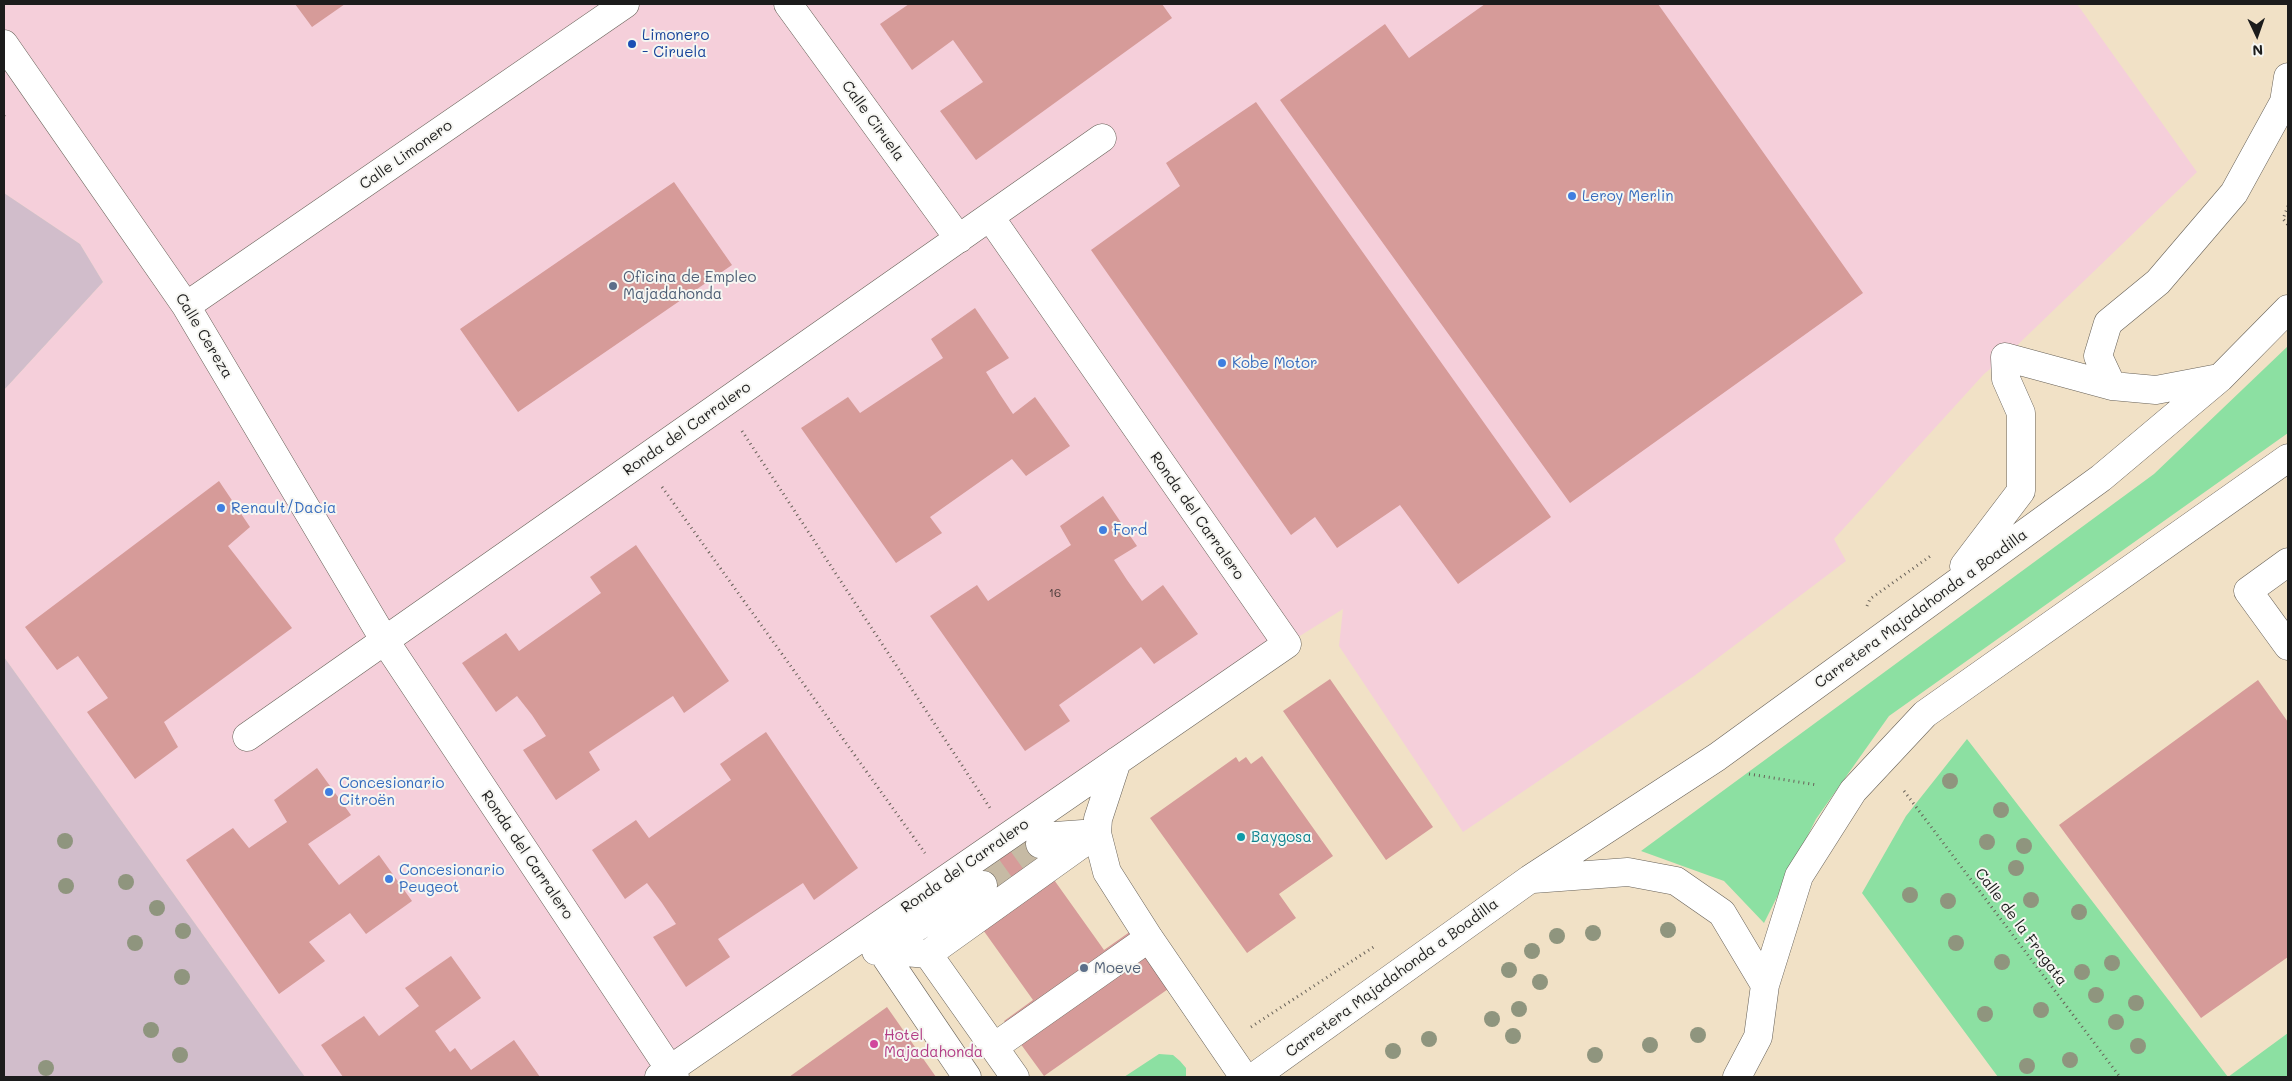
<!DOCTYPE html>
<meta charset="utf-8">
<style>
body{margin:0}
#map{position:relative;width:2292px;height:1081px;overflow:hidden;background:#f1e1c6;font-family:Mali,sans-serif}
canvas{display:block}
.frame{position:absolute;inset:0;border:5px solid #1c1c1c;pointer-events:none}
.north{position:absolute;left:2232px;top:10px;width:50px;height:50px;-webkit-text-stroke:4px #f6f6f2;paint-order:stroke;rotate:177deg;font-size:14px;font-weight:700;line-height:20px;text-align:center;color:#1c1c1c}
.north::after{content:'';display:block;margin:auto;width:18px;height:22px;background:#1c1c1c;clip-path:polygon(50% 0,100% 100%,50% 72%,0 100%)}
</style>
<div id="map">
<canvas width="2292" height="1081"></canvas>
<div class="frame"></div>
<div class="north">N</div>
</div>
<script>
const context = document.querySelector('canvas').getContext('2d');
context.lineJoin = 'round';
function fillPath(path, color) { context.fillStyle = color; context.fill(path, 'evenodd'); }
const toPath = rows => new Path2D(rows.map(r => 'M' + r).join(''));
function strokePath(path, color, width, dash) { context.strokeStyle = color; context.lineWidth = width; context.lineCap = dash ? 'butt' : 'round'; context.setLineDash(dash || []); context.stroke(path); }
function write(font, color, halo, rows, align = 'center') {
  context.font = font + ' Mali,sans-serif'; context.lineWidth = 4; context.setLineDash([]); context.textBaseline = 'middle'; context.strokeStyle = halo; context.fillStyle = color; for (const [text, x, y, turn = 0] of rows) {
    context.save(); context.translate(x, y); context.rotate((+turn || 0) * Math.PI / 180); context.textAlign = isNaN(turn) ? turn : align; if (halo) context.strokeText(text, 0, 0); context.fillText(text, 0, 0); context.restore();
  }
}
fillPath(toPath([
 [4,4,2077,4,2197,172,2005,357,1984,374,1834,539,1846,561,1694,676,1463,832,1339,646,1343,609,1287,644,675,1077,305,1077,4,657,4,390,103,282,80,244,4,193]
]), '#f5cfda');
fillPath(toPath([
 [4,193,80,244,103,282,4,390],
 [4,657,305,1077,4,1077]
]), '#d1bdcb');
fillPath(toPath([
 [2288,346,2288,433,1889,716,1816,819,1764,923,1724,881,1641,851,2154,474],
 [1967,739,2228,1077,2288,1033,2288,1077,1998,1077,1862,893,1906,816],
 [1159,1054,1173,1055,1180,1061,1186,1068,1186,1077,1124,1077]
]), '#8ce0a2');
fillPath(toPath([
 [295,4,345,4,312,27],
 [909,4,1162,4,1172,18,976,160,940,111,983,82,953,40,912,70,880,24],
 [1485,4,1658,4,1863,293,1570,503,1280,100,1385,24,1409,58],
 [1256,102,1551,517,1458,584,1400,505,1337,548,1315,517,1291,535,1091,250,1180,186,1166,163],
 [674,182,732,265,518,412,460,329],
 [975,308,1009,358,986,372,999,393,1013,414,1035,397,1070,446,1026,476,1012,459,930,517,942,533,896,563,801,428,848,397,860,413,943,358,931,339],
 [219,481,250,527,228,546,292,628,164,722,178,747,135,779,87,712,108,698,78,656,57,670,25,627],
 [1103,496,1137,546,1114,560,1127,580,1142,601,1163,585,1198,634,1154,664,1141,647,1059,705,1070,721,1025,751,930,616,977,585,988,601,1071,545,1060,526],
 [636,545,729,681,684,713,673,696,589,752,600,770,556,800,523,750,546,736,532,715,517,696,496,712,462,663,506,633,519,651,601,593,590,577],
 [1330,679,1433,827,1386,860,1283,711],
 [2258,680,2288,722,2288,957,2201,1018,2059,825],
 [766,732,858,868,814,900,803,883,718,939,730,957,686,987,653,937,676,924,662,903,647,883,625,899,592,850,636,820,649,838,731,780,720,764],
 [1262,756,1333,856,1279,894,1296,918,1247,953,1150,818,1236,757,1239,762,1246,757,1251,764],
 [317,768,351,815,308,844,339,885,379,855,412,901,366,934,350,913,309,942,325,961,279,994,186,860,233,828,249,848,287,822,274,800],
 [1034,835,1046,853,989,893,976,875],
 [1052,877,1104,950,1131,931,1171,987,1044,1076,1004,1021,1033,1000,981,927],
 [451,956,481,998,435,1031,450,1052,455,1048,471,1070,514,1040,540,1077,343,1077,321,1045,364,1016,379,1036,419,1006,405,988],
 [887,1007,936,1077,789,1077]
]), '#d69b99');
strokePath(toPath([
 [983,885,1040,844]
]), '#c6baa4', 28, [28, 14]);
const minor = toPath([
 [788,4,959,239],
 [4,44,186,306,385,641,675,1077],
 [186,306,625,4],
 [2219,378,2156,390,2112,386,2098,356,2108,323,2158,282,2234,193,2284,102,2288,77],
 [2288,562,2248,591,2288,646],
 [1964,566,2021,491,2021,413,2006,379,2005,357,2112,386],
 [247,737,1102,138],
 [1117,761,1098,819,1097,833,1107,872,1149,938,1244,1077],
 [1533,879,1628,872,1676,881,1722,913,1765,985],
 [876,951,881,950,928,954,1015,1077],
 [928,954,1097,833,1055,836,1040,844],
 [994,1047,1149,938],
 [659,1077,1287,644,990,217],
 [967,1077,881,950,983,885],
 [1254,1077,1530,879,1717,757,2101,478,2220,378,2288,309],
 [1737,1077,1758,1037,1765,985,1799,876,1853,791,1925,714,2288,458]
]);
strokePath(minor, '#676158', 29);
strokePath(toPath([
 [4,116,6,118],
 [2288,206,2283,219,2288,225],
 [742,431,990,808],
 [662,487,925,853],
 [1867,606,1870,599,1932,555],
 [1749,774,1817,785],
 [1904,791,2120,1077],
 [1251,1027,1375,946]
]), '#676158', 3, [1, 4]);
strokePath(minor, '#fff', 28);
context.fillStyle = '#8f957e';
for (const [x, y] of [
 [1950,781],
 [2001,810],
 [65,841],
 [1987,842],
 [2024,846],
 [2016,868],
 [126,882],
 [66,886],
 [1910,895],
 [2031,900],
 [1948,901],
 [157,908],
 [2079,912],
 [1668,930],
 [183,931],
 [1593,933],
 [1557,936],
 [135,943],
 [1956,943],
 [1532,951],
 [2002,962],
 [2112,963],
 [1509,970],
 [2082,972],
 [182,977],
 [1540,982],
 [2096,995],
 [2136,1003],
 [1519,1009],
 [2041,1010],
 [1985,1014],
 [1492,1019],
 [2116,1022],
 [151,1030],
 [1698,1035],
 [1513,1036],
 [1429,1039],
 [1650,1045],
 [2138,1046],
 [1393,1051],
 [180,1055],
 [1595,1055],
 [2070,1060],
 [2027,1066],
 [46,1068]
]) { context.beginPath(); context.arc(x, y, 8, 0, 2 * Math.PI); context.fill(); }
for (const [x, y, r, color] of [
 [632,44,5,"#1a4fb4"],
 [1572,196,5,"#3f7fe0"],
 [613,286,5,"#5c6f8a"],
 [1222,363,5,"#3f7fe0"],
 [221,508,5,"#3f7fe0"],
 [1103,530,5,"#3f7fe0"],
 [329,792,5,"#3f7fe0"],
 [1241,837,5,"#0f9aa8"],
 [389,879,5,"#3f7fe0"],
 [1084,968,5,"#5c6f8a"],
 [874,1044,5,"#d1479c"]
]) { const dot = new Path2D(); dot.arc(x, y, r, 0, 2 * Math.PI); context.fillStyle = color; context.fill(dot); strokePath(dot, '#f6f6f2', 2); }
write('12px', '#4a3c3b', null, [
 ["16",1055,593]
]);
write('15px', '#164399', '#f6f6f2', [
 ["Limonero",642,35],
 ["- Ciruela",642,52]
], 'left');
write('15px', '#1c1c1c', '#f6f6f2', [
 ["Calle Ciruela",873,121,54],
 ["Calle Limonero",406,155,-35],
 ["Calle Cereza",204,336,59],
 ["Ronda del Carralero",687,429,-35],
 ["Ronda del Carralero",1197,516,55],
 ["Carretera Majadahonda a Boadilla",1921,609,-36],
 ["Ronda del Carralero",527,855,56],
 ["Ronda del Carralero",965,866,-35],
 ["Calle de la Fragata",2021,927,53],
 ["Carretera Majadahonda a Boadilla",1392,978,-36]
]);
write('15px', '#366cbe', '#f6f6f2', [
 ["Leroy Merlin",1582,196],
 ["Kobe Motor",1232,363],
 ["Renault/Dacia",231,508],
 ["Ford",1113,530],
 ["Concesionario",339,783],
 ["Citroën",339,800],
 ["Concesionario",399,870],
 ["Peugeot",399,887]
], 'left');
write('15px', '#4e5e75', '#f6f6f2', [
 ["Oficina de Empleo",623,277],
 ["Majadahonda",623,294],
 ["Moeve",1094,968]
], 'left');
write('15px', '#0d838f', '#f6f6f2', [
 ["Baygosa",1251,837]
], 'left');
write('15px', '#b23c85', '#f6f6f2', [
 ["Hotel",884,1035],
 ["Majadahonda",884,1052]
], 'left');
</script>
